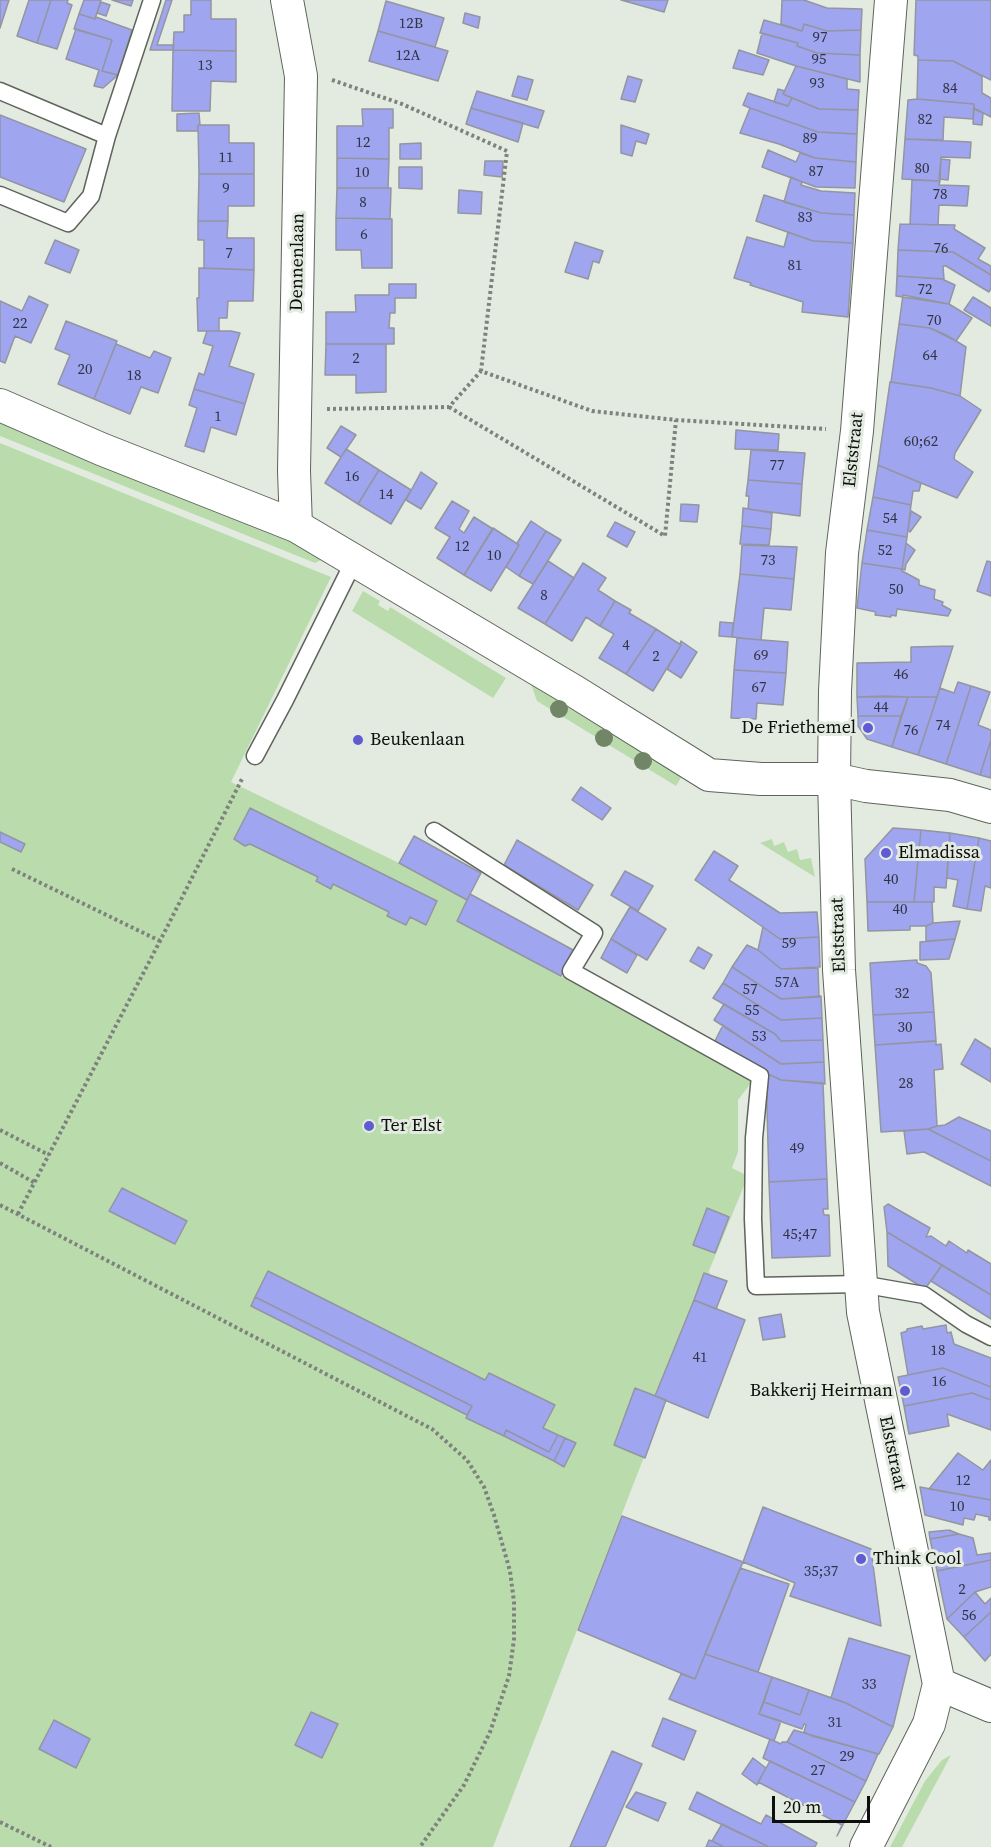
<!DOCTYPE html>
<style>
body{margin:0}
#map{position:relative;width:991px;height:1847px;overflow:hidden;background:#e3ebe1;font-family:"Source Serif 4",serif}
canvas{display:block}
.scale{position:absolute;left:772px;top:1796px;width:98px;height:27px;box-sizing:border-box;border:3px solid #0c0f0c;border-top:0;padding-left:8px;font-size:18px;line-height:21px;white-space:nowrap;color:#0c0f0c;-webkit-text-stroke:4px #e3ebe1;paint-order:stroke}
</style>
<div id="map">
<canvas width="991" height="1847"></canvas>
<div class="scale">20 m</div>
</div>
<script>
const context = document.querySelector('canvas').getContext('2d');
context.lineJoin = 'round';
function fillPath(path, color) { context.fillStyle = color; context.fill(path, 'evenodd'); }
const toPath = rows => new Path2D(rows.map(r => 'M' + r).join(''));
function strokePath(path, color, width, dash) { context.strokeStyle = color; context.lineWidth = width; context.lineCap = dash ? 'butt' : 'round'; context.setLineDash(dash || []); context.stroke(path); }
function write(font, color, halo, rows, align = 'center') {
  context.font = font + ' "Source Serif 4",serif'; context.lineWidth = 6; context.setLineDash([]); context.textBaseline = 'middle'; context.strokeStyle = halo; context.fillStyle = color; for (const [text, x, y, turn = 0] of rows) {
    context.save(); context.translate(x, y); context.rotate((+turn || 0) * Math.PI / 180); context.textAlign = isNaN(turn) ? turn : align; if (halo) context.strokeText(text, 0, 0); context.fillText(text, 0, 0); context.restore();
  }
}
fillPath(toPath([
 [0,420,298,541,325,558,315,563,0,436],
 [0,443,331,577,231,782,399,863,467,900,458,921,754,1079,738,1100,738,1152,732,1168,748,1176,709,1271,710,1275,727,1281,717,1309,666,1400,493,1847,0,1847],
 [363,591,380,601,378,605,388,611,390,607,506,678,493,698,352,611],
 [531,684,682,776,676,786,537,701],
 [772,839,774,846,784,842,788,852,797,849,800,860,811,858,815,877,760,843],
 [951,1755,902,1847,890,1847,925,1781,942,1760]
]), '#badcad');
const building = toPath([
 [0,0,9,0,0,28,0,0],
 [29,0,51,0,37,43,17,36,29,0],
 [51,0,68,0,67,3,72,5,57,49,37,43,51,0],
 [84,0,101,0,95,19,79,14,84,0],
 [112,0,133,0,131,6,112,0],
 [166,0,172,0,157,45,174,45,173,50,150,50,166,0],
 [191,0,211,0,211,19,236,19,236,51,173,50,174,32,184,32,184,15,191,15,191,0],
 [621,0,668,0,664,12,621,0],
 [782,0,804,0,827,8,862,9,861,30,827,31,804,24,802,31,781,24,782,0],
 [916,0,991,0,991,80,953,61,918,60,918,56,914,55,916,0],
 [386,1,444,18,435,47,378,31,386,1],
 [101,2,110,5,106,16,97,13,101,2],
 [465,13,480,17,478,28,463,23,465,13],
 [79,14,95,19,96,17,132,30,118,75,102,71,112,40,74,29,79,14],
 [764,20,802,31,804,24,827,31,861,30,860,55,817,53,797,46,798,43,760,33,764,20],
 [76,29,112,40,102,71,118,75,103,88,94,86,99,70,66,59,76,29],
 [378,31,448,51,438,81,369,61,378,31],
 [762,33,798,43,797,46,817,53,860,55,860,82,796,66,757,53,762,33],
 [173,50,236,51,236,82,211,81,210,111,172,111,173,50],
 [739,50,769,60,763,75,733,68,739,50],
 [918,60,953,61,982,76,982,93,991,98,991,117,974,108,974,104,917,99,918,60],
 [796,66,847,79,847,89,859,90,858,110,819,109,783,94,796,66],
 [518,76,533,80,527,100,512,96,518,76],
 [628,76,642,80,635,102,621,99,628,76],
 [778,89,785,91,783,94,792,98,788,106,774,102,778,89],
 [477,91,544,111,538,128,471,108,477,91],
 [748,93,788,106,792,98,819,109,858,110,857,134,818,132,750,108,743,105,748,93],
 [917,99,974,104,973,119,944,117,943,140,905,139,908,100,917,99],
 [471,108,523,123,518,142,466,124,471,108],
 [750,108,818,132,857,134,856,162,815,158,779,144,740,133,750,108],
 [362,109,393,109,393,128,389,128,389,159,337,158,337,126,363,126,362,109],
 [974,109,983,113,982,125,973,124,974,109],
 [199,113,200,125,198,125,198,131,177,131,177,114,199,113],
 [0,115,86,149,64,202,0,177,0,115],
 [198,125,229,125,229,143,254,143,254,174,199,174,198,125],
 [621,125,649,134,646,144,636,141,632,156,621,153,621,125],
 [905,139,971,142,970,158,941,157,940,181,902,179,905,139],
 [421,143,421,159,400,159,400,144,421,143],
 [768,150,796,162,800,153,815,158,856,162,855,188,816,187,762,167,768,150],
 [337,158,389,159,388,188,337,188,337,158],
 [941,159,950,160,948,180,939,179,941,159],
 [485,161,503,161,502,177,484,175,485,161],
 [399,167,422,167,422,189,399,188,399,167],
 [199,174,254,174,254,206,228,206,228,221,198,221,199,174],
 [791,177,802,182,801,185,821,191,855,193,854,215,821,213,784,202,791,177],
 [912,180,940,181,939,185,969,186,967,206,939,205,938,225,910,224,912,180],
 [337,188,391,188,390,219,336,218,337,188],
 [459,190,482,192,481,214,458,213,459,190],
 [764,195,821,213,854,215,853,243,813,241,756,221,764,195],
 [336,218,392,219,392,268,362,268,361,250,336,250,336,218],
 [198,221,228,221,227,238,254,238,254,270,204,268,204,240,198,240,198,221],
 [900,224,955,225,954,229,985,248,978,259,991,266,991,275,953,252,898,250,900,224],
 [788,232,813,241,853,243,848,317,802,312,803,302,750,285,751,283,734,278,747,237,784,247,788,232],
 [55,240,79,250,70,273,45,263,55,240],
 [575,242,603,251,599,263,593,261,588,279,565,272,575,242],
 [898,250,953,252,991,275,991,288,989,292,946,266,943,266,944,279,897,276,898,250],
 [199,268,254,270,253,301,228,301,227,318,219,318,219,331,198,331,197,298,199,298,199,268],
 [897,276,942,279,955,285,949,304,896,296,897,276],
 [389,284,416,284,416,298,395,298,395,313,390,313,389,328,394,328,394,344,326,344,326,312,356,312,355,295,389,295,389,284],
 [903,295,949,304,972,318,956,341,930,328,899,324,903,295],
 [29,296,48,305,31,343,15,336,5,363,0,361,0,301,22,311,29,296],
 [973,297,991,308,991,326,964,310,973,297],
 [66,321,117,341,94,399,58,384,70,355,55,349,66,321],
 [899,324,930,328,946,335,966,347,960,396,931,388,891,382,899,324],
 [207,331,231,331,240,333,229,366,254,374,245,404,194,389,199,373,204,375,213,346,203,343,207,331],
 [116,344,150,358,154,351,171,358,158,393,141,387,130,414,94,399,116,344],
 [326,344,386,344,386,392,356,393,356,375,325,375,326,344],
 [890,382,931,388,960,396,981,410,955,453,954,459,973,472,957,498,878,465,890,382],
 [194,389,245,404,236,435,211,427,204,452,185,446,197,408,189,405,194,389],
 [341,426,356,435,341,457,327,448,341,426],
 [736,430,779,434,778,450,735,449,736,430],
 [346,449,379,470,358,504,325,483,346,449],
 [751,450,805,453,802,484,748,480,751,450],
 [878,465,921,483,919,491,913,491,911,505,873,497,878,465],
 [379,470,411,490,391,524,358,504,379,470],
 [421,472,437,483,421,509,406,500,421,472],
 [748,480,802,484,800,516,748,509,749,496,746,496,748,480],
 [873,497,911,505,907,537,867,530,873,497],
 [452,501,469,511,459,529,464,533,474,517,493,529,464,575,437,558,450,537,435,528,452,501],
 [681,504,699,505,697,522,680,521,681,504],
 [743,508,772,513,771,529,742,526,743,508],
 [911,511,921,517,910,532,908,530,911,511],
 [531,521,546,531,519,576,506,567,519,545,517,543,531,521],
 [615,522,635,532,627,547,607,536,615,522],
 [742,526,771,529,769,545,740,544,742,526],
 [493,528,519,545,491,591,464,575,493,528],
 [867,530,907,537,902,569,862,563,867,530],
 [546,531,561,540,533,584,519,576,546,531],
 [906,543,915,550,906,564,905,570,902,569,906,543],
 [742,545,797,547,794,579,740,574,742,545],
 [548,561,574,578,545,624,518,608,548,561],
 [987,561,991,562,991,596,977,591,987,561],
 [583,563,606,578,598,590,615,601,600,626,586,617,572,641,545,624,583,563],
 [862,563,902,569,902,571,919,580,919,585,935,590,934,599,943,602,942,605,951,610,948,616,897,609,896,616,891,615,891,617,875,615,876,612,857,608,862,563],
 [740,574,794,579,791,610,764,608,761,640,732,637,740,574],
 [615,601,631,610,629,613,656,629,626,674,599,658,614,634,600,626,615,601],
 [720,622,733,623,732,637,719,636,720,622],
 [656,629,681,645,653,691,626,674,656,629],
 [737,638,788,642,786,673,734,670,737,638],
 [681,641,697,652,681,678,667,669,681,645,680,644,681,641],
 [953,646,937,697,857,697,857,663,911,662,911,647,953,646],
 [734,670,786,673,783,705,757,703,756,719,731,718,734,670],
 [958,682,971,686,946,764,918,755,940,688,954,693,958,682],
 [971,686,990,692,978,725,991,730,991,740,980,775,946,764,971,686],
 [857,697,884,696,908,697,901,716,858,716,857,697],
 [908,697,937,697,918,755,892,747,908,697],
 [858,716,901,716,892,747,867,739,858,726,858,716],
 [991,740,991,778,980,775,991,740],
 [581,787,611,808,602,820,572,800,581,787],
 [250,808,437,901,426,925,410,917,406,925,387,916,389,912,333,884,331,889,316,881,318,877,250,844,245,846,234,839,250,808],
 [893,828,921,830,914,902,867,902,865,859,893,828],
 [921,830,950,833,946,888,934,887,934,902,914,902,921,830],
 [0,832,25,844,21,852,0,842,0,832],
 [950,833,979,838,967,909,953,906,958,880,947,878,950,833],
 [414,836,481,873,467,900,399,863,414,836],
 [979,838,991,841,991,888,985,886,981,911,967,909,979,838],
 [517,840,593,885,578,910,504,865,517,840],
 [714,851,738,866,729,880,780,913,817,912,819,937,780,939,695,880,714,851],
 [625,871,653,886,638,911,611,895,625,871],
 [470,894,575,951,561,976,457,921,470,894],
 [867,902,932,902,933,923,926,926,910,926,910,930,868,931,867,902],
 [630,907,666,929,647,960,611,939,630,907],
 [960,921,955,939,926,941,926,926,933,923,960,921],
 [763,927,780,939,819,937,820,967,781,969,758,950,763,927],
 [611,939,637,955,627,973,601,958,611,939],
 [955,939,949,959,920,960,920,942,955,939],
 [747,945,758,950,781,969,818,968,819,997,781,999,732,967,747,945],
 [698,947,712,955,704,969,690,961,698,947],
 [917,960,917,963,926,966,931,973,934,1012,873,1015,870,963,917,960],
 [732,967,781,999,821,996,822,1018,781,1020,723,983,732,967],
 [723,983,781,1020,822,1018,823,1040,781,1041,775,1034,713,998,723,983],
 [724,1004,775,1034,781,1041,823,1040,824,1062,781,1064,714,1020,724,1004],
 [934,1012,936,1041,875,1045,873,1015,934,1012],
 [723,1025,781,1064,824,1062,825,1084,781,1080,766,1073,713,1045,723,1025],
 [975,1039,991,1049,991,1082,961,1064,975,1039],
 [932,1041,936,1041,936,1045,941,1044,943,1069,934,1070,937,1126,928,1129,881,1132,875,1045,932,1041],
 [766,1073,781,1080,823,1083,827,1179,769,1182,766,1073],
 [959,1117,991,1131,991,1161,928,1129,937,1126,945,1125,959,1117],
 [928,1129,991,1161,991,1186,924,1152,907,1154,904,1131,928,1129],
 [827,1179,828,1209,823,1209,824,1215,829,1215,830,1256,772,1258,769,1182,827,1179],
 [122,1188,187,1221,175,1244,109,1211,122,1188],
 [888,1204,930,1228,926,1237,931,1236,946,1246,949,1241,967,1253,968,1250,991,1264,991,1295,887,1232,884,1207,888,1204],
 [707,1208,729,1217,715,1253,693,1245,707,1208],
 [887,1232,942,1265,925,1289,888,1266,887,1232],
 [942,1265,991,1295,991,1319,931,1281,942,1265],
 [268,1271,485,1380,489,1373,555,1405,543,1428,558,1435,549,1452,506,1430,504,1436,466,1418,472,1406,255,1297,268,1271],
 [704,1273,727,1281,716,1309,694,1300,704,1273],
 [255,1297,472,1406,467,1415,251,1306,255,1297],
 [694,1300,745,1320,708,1418,655,1396,694,1300],
 [781,1314,785,1337,763,1340,759,1318,781,1314],
 [946,1325,947,1333,951,1332,954,1344,991,1358,991,1387,943,1368,908,1375,901,1333,907,1331,907,1329,922,1326,923,1329,946,1325],
 [943,1368,991,1387,991,1400,972,1393,904,1406,898,1377,943,1368],
 [635,1388,666,1400,645,1458,614,1445,635,1388],
 [972,1393,991,1400,991,1430,947,1414,949,1426,909,1434,904,1406,972,1393],
 [506,1430,549,1452,558,1435,565,1438,554,1461,504,1436,506,1430],
 [565,1438,576,1443,564,1467,554,1461,565,1438],
 [958,1453,983,1470,991,1460,991,1500,929,1489,958,1453],
 [920,1487,991,1500,991,1520,989,1520,989,1517,976,1514,974,1520,964,1518,963,1525,925,1515,920,1487],
 [763,1507,871,1549,881,1626,790,1596,795,1583,743,1562,763,1507],
 [622,1516,743,1562,695,1679,578,1630,622,1516],
 [949,1530,959,1534,930,1539,929,1532,949,1530],
 [959,1534,973,1538,977,1555,991,1553,991,1560,937,1571,930,1539,959,1534],
 [991,1560,991,1587,975,1592,947,1619,937,1571,991,1560],
 [740,1568,789,1584,758,1672,705,1654,740,1568],
 [975,1592,985,1604,991,1598,991,1612,964,1637,947,1619,975,1592],
 [991,1612,991,1654,985,1661,964,1637,991,1612],
 [849,1638,910,1656,893,1727,846,1703,831,1698,849,1638],
 [705,1654,772,1677,759,1714,781,1721,774,1741,669,1699,681,1674,695,1679,705,1654],
 [772,1677,809,1690,800,1715,764,1702,772,1677],
 [809,1690,846,1703,893,1727,879,1754,812,1736,804,1732,806,1725,804,1724,802,1729,759,1714,764,1702,800,1715,809,1690],
 [311,1712,338,1724,322,1758,295,1745,311,1712],
 [663,1718,696,1731,684,1760,652,1746,663,1718],
 [54,1720,90,1739,76,1768,39,1749,54,1720],
 [794,1730,878,1754,866,1781,787,1742,794,1730],
 [770,1739,781,1744,782,1742,787,1742,866,1781,855,1802,763,1758,770,1739],
 [612,1751,642,1764,606,1845,605,1847,570,1847,612,1751],
 [753,1758,766,1768,757,1785,742,1774,753,1758],
 [770,1761,855,1802,837,1836,842,1825,758,1782,770,1761],
 [636,1792,666,1803,658,1821,626,1807,636,1792],
 [697,1792,761,1824,766,1815,817,1843,815,1847,769,1847,689,1809,697,1792],
 [722,1824,769,1847,724,1847,712,1841,722,1824],
 [709,1840,712,1841,724,1847,706,1847,709,1840]
]);
fillPath(building, '#9fa5ef');
strokePath(building, '#9395a0', 1.5);
const lane = toPath([
 [0,91,107,136],
 [0,195,68,223,91,196,107,136,152,0],
 [255,756,285,700,354,561],
 [434,831,594,933,571,971,760,1076,754,1138,753,1219,756,1286,861,1284,924,1295,966,1324,991,1337]
]);
const street = toPath([
 [287,0,301,76,294,471,296,526],
 [0,405,101,449,296,526,574,691,709,775,761,779,834,779,866,786,950,795,991,807],
 [939,1684,991,1706],
 [866,1847,929,1724,939,1684,863,1312,839,970,834,779,835,691,842,553,857,431,891,0]
]);
strokePath(lane, '#5e645b', 19);
strokePath(street, '#5e645b', 34);
strokePath(toPath([
 [332,80,402,104,507,151,481,371],
 [449,407,665,536,676,420],
 [327,409,449,407,481,371,592,411,676,420,826,429],
 [12,869,160,941],
 [0,1130,49,1155],
 [0,1163,35,1183],
 [0,1205,432,1429,467,1460,484,1487,494,1515,510,1571,514,1602,514,1639,509,1676,490,1732,464,1785,420,1847],
 [18,1214,160,941,243,777],
 [0,1822,51,1847]
]), '#7d827c', 4, [3, 3]);
strokePath(lane, '#fff', 16);
strokePath(street, '#fff', 32);
context.fillStyle = '#718567';
for (const [x, y] of [
 [559,709],
 [604,738],
 [643,761]
]) { context.beginPath(); context.arc(x, y, 9, 0, 2 * Math.PI); context.fill(); }
for (const [x, y, r, color] of [
 [868,728,6,"#605ad3"],
 [358,740,6,"#605ad3"],
 [886,853,6,"#605ad3"],
 [369,1126,6,"#605ad3"],
 [905,1391,6,"#605ad3"],
 [861,1559,6,"#605ad3"]
]) { const dot = new Path2D(); dot.arc(x, y, r, 0, 2 * Math.PI); context.fillStyle = color; context.fill(dot); strokePath(dot, '#e3ebe1', 2); }
write('15px', '#313445', null, [
 ["12B",411,24],
 ["97",820,38],
 ["12A",408,56],
 ["95",819,60],
 ["13",205,66],
 ["93",817,84],
 ["84",950,89],
 ["82",925,120],
 ["89",810,139],
 ["12",363,143],
 ["11",226,158],
 ["80",922,169],
 ["87",816,172],
 ["10",362,173],
 ["9",226,189],
 ["78",940,195],
 ["8",363,203],
 ["83",805,218],
 ["6",364,235],
 ["76",941,249],
 ["7",229,254],
 ["81",795,266],
 ["72",925,290],
 ["70",934,321],
 ["22",20,324],
 ["64",930,356],
 ["2",356,359],
 ["20",85,370],
 ["18",134,376],
 ["1",218,417],
 ["60;62",921,442],
 ["77",777,466],
 ["16",352,477],
 ["14",386,495],
 ["54",890,519],
 ["12",462,547],
 ["52",885,551],
 ["10",494,556],
 ["73",768,561],
 ["50",896,590],
 ["8",544,596],
 ["4",626,646],
 ["69",761,656],
 ["2",656,657],
 ["46",901,675],
 ["67",759,688],
 ["44",881,708],
 ["74",943,726],
 ["76",911,731],
 ["40",891,880],
 ["40",900,910],
 ["59",789,944],
 ["57A",787,983],
 ["57",750,990],
 ["32",902,994],
 ["55",752,1011],
 ["30",905,1028],
 ["53",759,1037],
 ["28",906,1084],
 ["49",797,1149],
 ["45;47",800,1235],
 ["18",938,1351],
 ["41",700,1358],
 ["16",939,1382],
 ["12",963,1481],
 ["10",957,1507],
 ["35;37",821,1572],
 ["2",962,1590],
 ["56",969,1616],
 ["33",869,1685],
 ["31",835,1723],
 ["29",847,1757],
 ["27",818,1771]
]);
write('18px', '#0c0f0c', '#e3ebe1', [
 ["Dennenlaan",298,262,-89],
 ["Elststraat",854,450,-84],
 ["Elststraat",839,935,-92],
 ["Elststraat",892,1453,78]
]);
write('18px', '#0c0f0c', '#e3ebe1', [
 ["De Friethemel",856,728,"right"],
 ["Beukenlaan",370,740],
 ["Elmadissa",898,853],
 ["Ter Elst",381,1126],
 ["Bakkerij Heirman",893,1391,"right"],
 ["Think Cool",873,1559]
], 'left');
</script>
